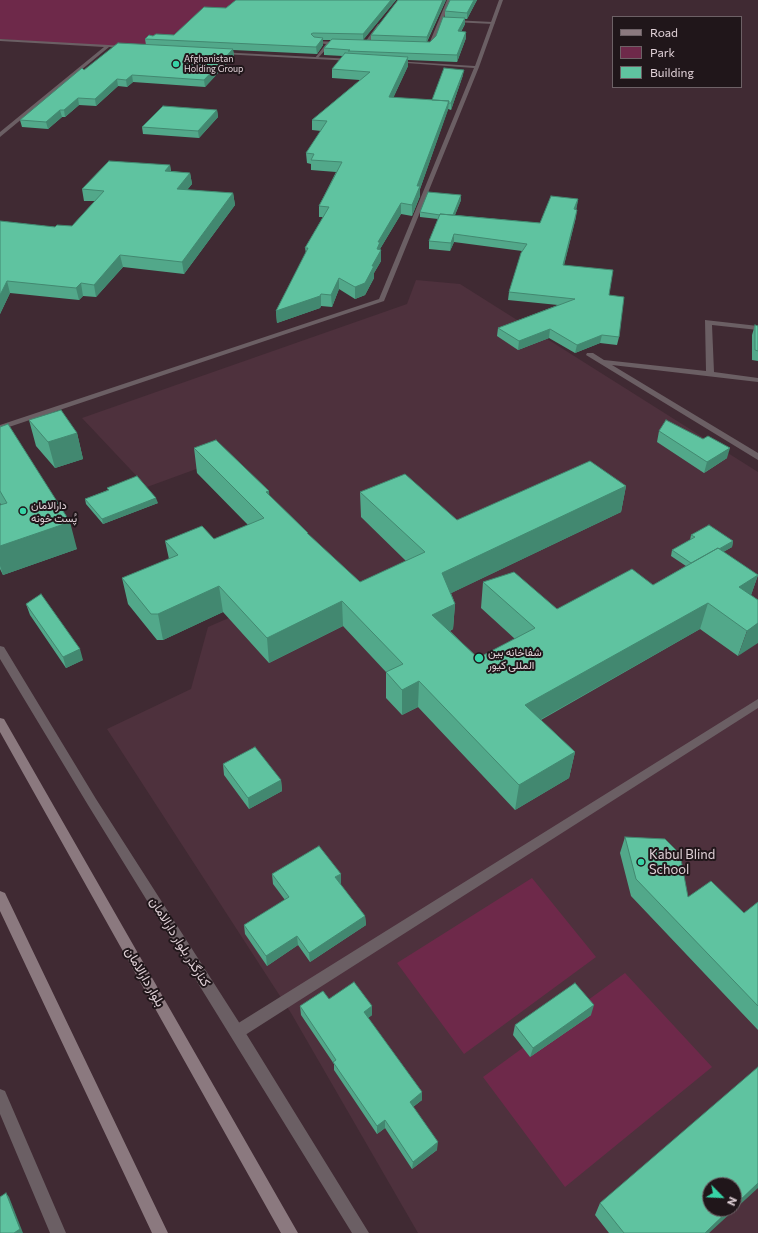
<!DOCTYPE html>
<meta charset="utf-8">
<style>
body{margin:0}
#map{position:relative;width:758px;height:1233px;overflow:hidden;background:#402a33;font-family:Commissioner,sans-serif}
canvas{display:block}
.legend{position:absolute;left:612px;top:16px;width:130px;height:72px;box-sizing:border-box;background:#20161a;border:1px solid #6d6166;margin:0;padding:5px 7px;list-style:none;font-size:12px;color:#e0d1d7}
.legend li{display:flex;align-items:center;gap:8px;height:20px}
.legend b{width:20px;border:1px solid #6d6166}
.north{position:absolute;left:702px;top:1177px;width:40px;height:40px;box-sizing:border-box;background:#20161a;border:1px solid #6d6166;border-radius:50%;rotate:114deg;font-size:11px;font-weight:700;line-height:16px;text-align:center;color:#e0d1d7}
.north::after{content:'';display:block;margin:auto;width:14px;height:18px;background:#37d4a6;clip-path:polygon(50% 0,100% 100%,50% 72%,0 100%)}
</style>
<div id="map">
<canvas width="758" height="1233"></canvas>
<ul class="legend">
<li><b style="height:5px;background:#8b797f"></b>Road</li>
<li><b style="height:11px;background:#6e294a"></b>Park</li>
<li><b style="height:11px;background:#5fc3a0"></b>Building</li>
</ul>
<div class="north">N</div>
</div>
<script>
const context = document.querySelector('canvas').getContext('2d');
context.lineJoin = 'round';
function fillPath(path, color) { context.fillStyle = color; context.fill(path, 'evenodd'); }
const toPath = rows => new Path2D(rows.map(r => 'M' + r).join(''));
function strokePath(path, color, width, dash) { context.strokeStyle = color; context.lineWidth = width; context.lineCap = dash ? 'butt' : 'round'; context.setLineDash(dash || []); context.stroke(path); }
function write(font, color, halo, rows, align = 'center') {
  context.font = font + ' Commissioner,Vazirmatn,sans-serif'; context.lineWidth = 4; context.setLineDash([]); context.textBaseline = 'middle'; context.strokeStyle = halo; context.fillStyle = color; for (const [text, x, y, turn = 0] of rows) {
    context.save(); context.translate(x, y); context.rotate((+turn || 0) * Math.PI / 180); context.textAlign = isNaN(turn) ? turn : align; if (halo) context.strokeText(text, 0, 0); context.fillText(text, 0, 0); context.restore();
  }
}
fillPath(toPath([
 [416,280,460,284,758,472,758,1233,418,1233,291,1013,107,729,191,689,208,627,328,575,221,460,147,487,82,418,407,304],
 [710,1185,734,1185,734,1209,710,1209]
]), '#4e313d');
fillPath(toPath([
 [0,0,260,0,164,51,0,39],
 [532,878,596,957,464,1054,397,963],
 [625,973,712,1067,565,1187,483,1077]
]), '#6e294a');
fillPath(toPath([
 [447,0,451,0,433,45,424,48,424,46,429,44,447,0],
 [452,20,493,22,495,23,493,24,453,22,452,20],
 [378,24,381,25,367,45,363,45,378,24],
 [313,41,342,42,344,43,331,44,317,59,315,58,326,44,315,43,313,41],
 [758,699,758,708,242,1037,237,1039,232,1037,230,1032,232,1027,758,699]
]), '#6b5f64');
fillPath(toPath([
 [499,0,503,0,479,67,384,301,0,430,0,425,379,299,474,68,393,62,395,61,475,66,499,0],
 [0,39,127,46,129,47,127,48,109,47,0,137,0,132,104,47,0,41,0,39],
 [219,52,353,59,355,60,353,61,221,54,219,52],
 [705,320,758,326,758,330,712,325,714,372,758,378,758,382,612,365,758,453,758,460,586,355,587,353,593,353,604,360,706,371,705,320]
]), '#6b5f64');
fillPath(toPath([
 [0,646,4,647,96,799,242,1027,369,1233,352,1233,88,805,0,659,0,646],
 [0,1089,5,1091,66,1233,50,1233,0,1114,0,1089]
]), '#6b5f64');
fillPath(toPath([
 [0,718,4,719,298,1233,281,1233,0,732,0,718],
 [0,891,5,893,168,1233,152,1233,0,911,0,891]
]), '#8b797f');
fillPath(toPath([
 [236,0,396,0,363,40,371,40,371,35,446,0,427,42,430,42,436,36,445,17,445,11,450,0,477,0,467,19,465,19,465,24,461,32,466,32,466,38,457,62,408,60,408,66,393,98,432,100,463,75,451,110,448,109,420,189,420,196,412,216,401,214,380,249,381,261,374,273,374,278,365,295,355,299,339,289,332,307,321,306,320,308,277,323,276,311,306,253,305,248,323,217,319,217,319,206,336,172,311,170,311,164,307,163,306,153,321,131,312,130,312,120,360,80,332,78,332,69,343,56,324,55,324,48,331,40,323,40,323,45,317,54,233,50,234,56,205,87,133,82,127,87,118,86,96,106,79,105,65,117,62,117,48,129,22,127,20,120,84,70,146,45,145,39,153,36,174,35,226,8],
 [217,110,218,117,199,138,143,134,142,127],
 [170,165,171,171,190,173,192,184,187,190,233,193,235,205,184,274,123,267,96,297,83,296,79,300,10,293,0,314,0,221,55,227,72,226,95,201,84,201,82,189],
 [578,199,576,210,576,217,564,265,609,295,619,337,617,345,600,343,575,353,549,338,518,350,497,336,498,328,558,305,508,300,509,292,522,251,454,242,450,251,429,249,429,241,438,219,420,217,420,212,461,200,455,215,540,223],
 [755,325,758,326,758,361,752,360,752,335],
 [29,420,77,433,83,459,55,468,36,446],
 [0,427,77,549,3,575,0,569,0,505,1,505,0,503],
 [659,431,727,458,704,473,657,442],
 [194,448,270,496,308,533,308,535,360,582,406,561,361,517,360,492,457,520,626,486,621,512,451,593,455,604,453,629,450,631,478,658,515,639,481,608,483,582,557,609,653,585,686,566,671,556,672,550,690,540,691,535,733,541,732,547,723,552,758,575,751,595,758,600,738,656,700,629,541,720,575,752,569,778,515,810,418,707,402,715,386,698,386,672,343,626,269,663,223,612,163,640,157,640,128,604,122,578,169,559,165,541,214,539,248,525,197,473],
 [107,488,158,503,103,524,86,504,85,499,108,490],
 [26,604,83,660,66,668,30,615],
 [223,764,281,780,282,791,249,809,224,775],
 [625,837,688,897,744,913,758,902,758,1030,631,896,620,853],
 [272,874,341,874,341,883,340,884,365,916,366,925,310,962,298,945,267,966,245,934,244,925,285,900,273,884],
 [329,999,372,1006,372,1015,368,1018,422,1092,422,1100,413,1107,437,1150,412,1169,385,1128,377,1134,334,1070,334,1064,301,1015,300,1006],
 [591,1015,530,1057,513,1035,515,1025],
 [600,1203,709,1233,609,1233,595,1215]
]), '#52a88a');
fillPath(toPath([
 [391,0,396,0,363,40,363,34],
 [443,0,446,0,426,43,427,37],
 [474,0,477,0,467,19,467,13],
 [465,18,465,24,457,38,458,31],
 [466,32,466,38,457,62,457,55],
 [323,38,323,45,317,54,316,47],
 [233,49,234,56,205,87,204,80],
 [408,57,408,66,389,107,389,97],
 [464,70,463,75,451,110,451,103],
 [132,75,133,82,127,87,126,80],
 [117,79,118,86,96,106,95,99],
 [78,98,79,105,65,117,64,110],
 [449,101,448,110,420,189,420,196,412,216,412,205,417,186],
 [60,110,62,117,48,129,46,122],
 [217,110,218,117,199,138,198,131],
 [170,165,171,176,165,171],
 [190,173,192,184,178,200,177,189],
 [233,193,235,205,184,274,182,262],
 [461,195,461,200,452,222,452,217],
 [578,199,577,206,574,217,574,209],
 [401,203,401,214,380,249,381,250,381,261,374,273,374,278,365,295,355,299,355,287,372,266,378,242],
 [577,210,576,217,562,273,563,265],
 [454,234,454,242,450,251,451,243],
 [120,255,123,267,96,297,94,285],
 [339,278,339,289,332,307,331,295],
 [7,281,10,293,0,314,0,295],
 [81,283,83,296,79,300,76,288],
 [321,294,321,306,320,308,277,323,276,311],
 [550,329,549,338,518,350,519,341],
 [602,335,600,343,575,353,577,345],
 [77,433,83,459,55,468,48,442],
 [730,448,727,458,704,473,707,462],
 [626,486,621,512,441,598,442,573],
 [269,491,271,516,266,492],
 [156,498,158,503,103,524,102,519],
 [70,522,77,549,3,575,0,566,0,546],
 [733,541,732,547,692,570,693,565],
 [758,575,749,601,739,587],
 [219,586,223,612,163,640,158,614],
 [342,601,343,626,269,663,267,638],
 [708,603,700,629,522,730,525,705],
 [455,604,453,629,431,640,432,615],
 [758,623,758,643,738,656,747,631],
 [80,649,83,660,66,668,63,657],
 [419,681,418,707,402,715,402,690],
 [575,752,569,778,515,810,519,785],
 [281,780,282,791,249,809,248,798],
 [341,874,341,883,335,887,335,877],
 [365,916,366,925,310,962,309,953],
 [297,936,298,945,267,966,266,956],
 [594,1005,591,1015,530,1057,533,1048],
 [372,1006,372,1015,364,1021,364,1012],
 [422,1092,422,1100,409,1110,410,1102],
 [385,1120,385,1128,377,1134,377,1126],
 [438,1142,437,1150,412,1169,413,1162],
 [758,1183,758,1188,709,1233,705,1233,730,1209,734,1209,734,1206],
 [6,1193,9,1197,23,1233,14,1233]
]), '#428870');
const building = toPath([
 [236,0,391,0,363,34,313,33,311,34,314,37,323,38,316,47,145,39,149,35,153,36,156,34,174,35,204,7,226,8,236,0],
 [398,0,443,0,427,37,371,35,398,0],
 [450,0,474,0,467,13,445,11,450,0],
 [443,17,465,18,458,31,466,32,457,55,348,51,350,50,324,48,332,39,430,42,436,36,443,17],
 [118,43,233,49,204,80,132,75,126,80,117,79,95,99,78,98,64,110,60,110,46,122,20,120,82,68,84,70,118,43],
 [345,53,408,57,389,97,449,101,417,186,420,186,412,205,401,203,378,242,380,242,377,249,381,250,372,266,374,266,365,283,355,287,339,278,331,295,321,294,320,296,276,311,308,248,305,248,329,207,319,206,342,162,311,160,314,154,306,153,327,121,312,120,370,72,332,69,345,53],
 [444,68,464,70,451,103,448,103,449,101,432,100,444,68],
 [163,106,217,110,198,131,142,127,163,106],
 [109,161,170,165,165,171,190,173,177,189,233,193,182,262,120,255,94,285,81,283,76,288,7,281,0,295,0,221,55,227,57,225,72,226,104,191,82,189,109,161],
 [428,192,461,195,453,215,440,214,440,215,420,212,428,192],
 [551,196,578,199,574,209,577,210,563,265,613,270,609,295,624,297,619,337,602,335,577,345,550,329,519,341,498,328,575,299,509,292,521,253,527,244,454,234,451,243,429,241,440,214,540,223,551,196],
 [755,325,758,326,758,351,755,350,755,325],
 [61,410,77,433,48,442,29,420,61,410],
 [666,420,703,439,708,436,730,448,707,462,659,431,666,420],
 [8,424,70,522,0,546,0,505,7,503,0,491,0,427,8,424],
 [216,440,269,491,266,492,308,533,307,533,360,582,425,552,360,492,405,474,457,520,590,461,626,486,442,573,455,604,432,615,478,658,535,628,483,582,514,572,557,609,632,569,653,585,718,548,758,575,739,587,758,600,758,623,747,631,708,603,525,705,575,752,519,785,419,681,402,690,386,672,403,664,342,601,267,638,219,586,158,614,151,614,122,578,178,555,165,541,202,526,214,539,264,518,194,448,216,440],
 [137,476,156,498,102,519,85,499,109,490,107,488,137,476],
 [709,525,733,541,719,549,718,548,691,563,672,550,695,537,691,535,709,525],
 [41,594,80,649,63,657,26,604,41,594],
 [255,747,281,780,248,798,223,764,255,747],
 [625,837,665,839,680,854,688,897,711,881,744,913,758,902,758,1006,636,879,625,837],
 [319,846,341,874,335,877,365,916,309,953,297,936,266,956,244,925,289,897,272,874,319,846],
 [354,982,372,1006,364,1012,422,1092,410,1102,438,1142,413,1162,385,1120,377,1126,333,1062,336,1060,300,1006,323,991,329,999,354,982],
 [575,983,594,1005,533,1048,515,1025,575,983],
 [758,1067,758,1183,734,1206,734,1185,710,1185,710,1209,730,1209,705,1233,624,1233,600,1203,758,1067],
 [6,1193,20,1229,14,1233,0,1233,0,1197,6,1193]
]);
fillPath(building, '#5fc3a0');
strokePath(building, '#428870', 1);
for (const [x, y, r, color] of [
 [176,64,4,"#37d4a6"],
 [23,511,4,"#37d4a6"],
 [479,658,5,"#37d4a6"],
 [641,862,4,"#37d4a6"]
]) { const dot = new Path2D(); dot.arc(x, y, r, 0, 2 * Math.PI); context.fillStyle = color; context.fill(dot); strokePath(dot, '#20161a', 1.5); }
write('9px', '#e0d1d7', '#20161a', [
 ["Afghanistan",184,59],
 ["Holding Group",184,69]
], 'left');
write('11px', '#e0d1d7', '#20161a', [
 ["دارالامان",31,505],
 ["پُست خونه",31,518],
 ["شفاخانه بین",488,652],
 ["المللی کیور",488,665]
], 'left');
write('13px', '#e0d1d7', '#20161a', [
 ["Kabul Blind",649,855],
 ["School",649,870]
], 'left');
write('13px', '#e0d1d7', '#20161a', [
 ["کنارگذر بلوار دارالامان",180,942,58],
 ["بلوار دارالامان",145,977,60]
]);
</script>
